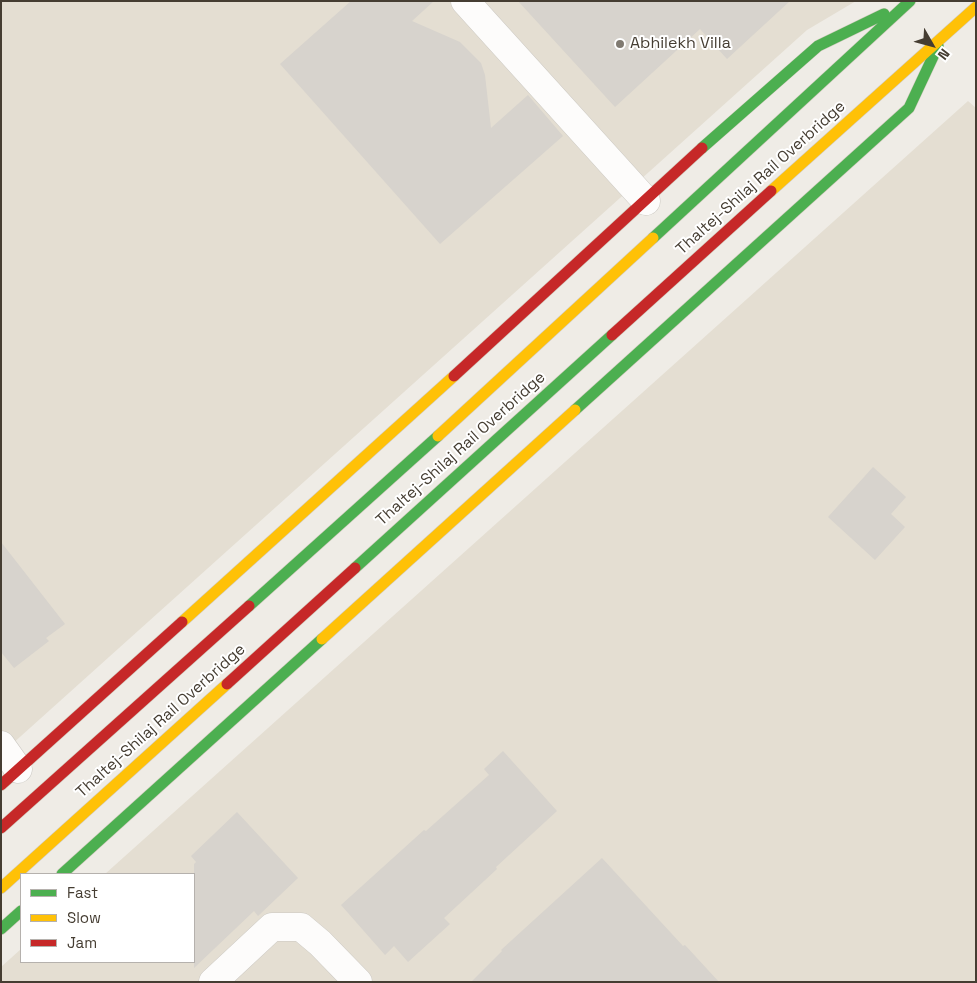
<!DOCTYPE html>
<style>
body{margin:0}
#map{position:relative;width:977px;height:983px;overflow:hidden;background:#efece6;font-family:"Space Grotesk",sans-serif}
canvas{display:block}
.frame{position:absolute;inset:0;border:2px solid #453d32;pointer-events:none}
.legend{position:absolute;left:20px;top:873px;width:175px;height:90px;box-sizing:border-box;background:#fff;border:1px solid #b5b1ad;margin:0;padding:6px 9px;list-style:none;font-size:15px;color:#453d32}
.legend li{display:flex;align-items:center;gap:10px;height:25px}
.legend b{width:25px;border:1px solid #b5b1ad}
.north{position:absolute;left:907px;top:20px;width:50px;height:50px;-webkit-text-stroke:4px #fff;paint-order:stroke;rotate:128deg;font-size:14px;font-weight:700;line-height:20px;text-align:center;color:#453d32}
.north::after{content:'';display:block;margin:auto;width:18px;height:22px;background:#453d32;clip-path:polygon(50% 0,100% 100%,50% 72%,0 100%)}
</style>
<div id="map">
<canvas width="977" height="983"></canvas>
<div class="frame"></div>
<ul class="legend">
<li><b style="height:6px;background:#4caf50"></b>Fast</li>
<li><b style="height:6px;background:#ffc107"></b>Slow</li>
<li><b style="height:6px;background:#c62828"></b>Jam</li>
</ul>
<div class="north">N</div>
</div>
<script>
const context = document.querySelector('canvas').getContext('2d');
context.lineJoin = 'round';
function fillPath(path, color) { context.fillStyle = color; context.fill(path, 'evenodd'); }
const toPath = rows => new Path2D(rows.map(r => 'M' + r).join(''));
function strokePath(path, color, width, dash) { context.strokeStyle = color; context.lineWidth = width; context.lineCap = dash ? 'butt' : 'round'; context.setLineDash(dash || []); context.stroke(path); }
function write(font, color, halo, rows, align = 'center') {
  context.font = font + ' "Space Grotesk",sans-serif'; context.lineWidth = 4; context.setLineDash([]); context.textBaseline = 'middle'; context.strokeStyle = halo; context.fillStyle = color; for (const [text, x, y, turn = 0] of rows) {
    context.save(); context.translate(x, y); context.rotate((+turn || 0) * Math.PI / 180); context.textAlign = isNaN(turn) ? turn : align; if (halo) context.strokeText(text, 0, 0); context.fillText(text, 0, 0); context.restore();
  }
}
fillPath(toPath([
 [1,1,856,1,807,30,1,754],
 [968,101,976,108,976,982,1,982,1,967,21,949,21,962,194,962,194,874,105,874]
]), '#e4ded2');
fillPath(toPath([
 [351,1,434,1,412,21,460,42,481,63,485,75,491,128,528,95,563,136,440,244,280,64],
 [518,1,790,1,727,59,700,29,615,107],
 [873,467,906,497,891,514,905,527,875,560,828,517],
 [1,542,65,624,46,638,49,641,14,668,1,652],
 [503,751,557,811,496,867,497,869,444,918,450,924,408,962,394,946,385,955,341,905,424,830,426,831,489,775,484,769],
 [237,812,298,878,258,916,254,911,194,968,194,864,196,862,191,856],
 [602,858,683,946,685,945,719,982,471,982,502,951,501,950]
]), '#d7d3cd');
const street = toPath([
 [465,1,646,201],
 [1,745,18,769],
 [213,982,272,927,301,927,320,943,358,982]
]);
const fast = toPath([
 [702,148,818,46,884,14],
 [653,238,910,1],
 [575,410,909,108,938,46],
 [355,568,612,335],
 [249,606,438,436],
 [62,874,322,639],
 [1,929,21,911]
]);
const slow = toPath([
 [771,191,976,7],
 [438,436,653,238],
 [182,622,454,376],
 [322,639,575,410],
 [1,888,227,684]
]);
const jam = toPath([
 [612,335,771,191],
 [454,376,702,148],
 [227,684,355,568],
 [1,785,182,622],
 [1,828,249,606]
]);
strokePath(street, '#cbc8c2', 29);
strokePath(fast, '#d0cabd', 12);
strokePath(slow, '#d0cabd', 12);
strokePath(jam, '#d0cabd', 12);
strokePath(street, '#fdfcfb', 28);
strokePath(fast, '#4caf50', 11);
strokePath(slow, '#ffc107', 11);
strokePath(jam, '#c62828', 11);
for (const [x, y, r, color] of [
 [620,44,5,"#807a71"]
]) { const dot = new Path2D(); dot.arc(x, y, r, 0, 2 * Math.PI); context.fillStyle = color; context.fill(dot); strokePath(dot, '#fff', 2); }
write('16px', '#453d32', '#fff', [
 ["Abhilekh Villa",630,44]
], 'left');
write('16px', '#453d32', '#fff', [
 ["Thaltej-Shilaj Rail Overbridge",761,178,-42],
 ["Thaltej-Shilaj Rail Overbridge",461,449,-42],
 ["Thaltej-Shilaj Rail Overbridge",161,721,-42]
]);
</script>
